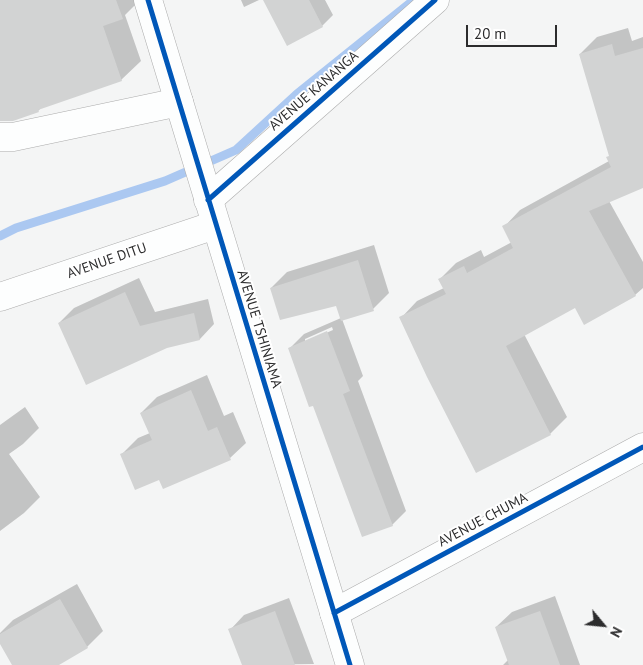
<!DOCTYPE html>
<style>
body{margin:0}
#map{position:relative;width:643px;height:665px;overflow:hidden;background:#f4f5f5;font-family:"PT Sans",sans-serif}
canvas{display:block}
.north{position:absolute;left:578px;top:600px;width:50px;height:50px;-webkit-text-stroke:4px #fff;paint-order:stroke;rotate:118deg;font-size:14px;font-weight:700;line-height:20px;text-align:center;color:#2c2c2d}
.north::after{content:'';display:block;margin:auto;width:18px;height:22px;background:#2c2c2d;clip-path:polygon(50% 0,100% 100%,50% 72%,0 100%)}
.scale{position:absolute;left:466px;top:25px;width:91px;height:22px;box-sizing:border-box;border:2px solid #2c2c2d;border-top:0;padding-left:6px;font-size:15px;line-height:18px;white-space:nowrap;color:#2c2c2d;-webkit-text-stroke:4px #fff;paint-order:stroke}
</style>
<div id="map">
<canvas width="643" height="665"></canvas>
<div class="north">N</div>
<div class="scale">20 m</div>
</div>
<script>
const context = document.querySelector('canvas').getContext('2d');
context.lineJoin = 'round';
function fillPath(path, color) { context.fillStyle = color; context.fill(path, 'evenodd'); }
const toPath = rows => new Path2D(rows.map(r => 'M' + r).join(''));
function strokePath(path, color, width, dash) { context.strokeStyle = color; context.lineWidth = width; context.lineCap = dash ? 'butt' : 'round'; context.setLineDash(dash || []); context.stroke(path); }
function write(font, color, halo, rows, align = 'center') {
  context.font = font + ' "PT Sans",sans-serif'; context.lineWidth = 4; context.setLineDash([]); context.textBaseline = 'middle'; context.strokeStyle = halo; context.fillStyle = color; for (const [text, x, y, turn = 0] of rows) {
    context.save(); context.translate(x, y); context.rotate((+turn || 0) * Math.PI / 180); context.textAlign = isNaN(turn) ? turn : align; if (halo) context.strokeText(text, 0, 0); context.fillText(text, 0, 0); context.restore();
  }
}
fillPath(toPath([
 [0,0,140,0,125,15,141,61,121,80,41,108,38,111,13,120,0,121],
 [241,0,259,0,244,7],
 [264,0,325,0,333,15,322,26],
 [628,28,632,41,643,37,643,186,609,201,643,262,643,288,635,295,576,306,524,334,567,417,550,434,401,318,417,301,444,288,440,279,456,263,481,250,484,257,512,242,504,227,520,210,609,161,610,155,580,54,597,37],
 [374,245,389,293,373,309,342,319,363,376,358,381,406,511,392,525,314,404,290,348,304,334,341,318,337,304,271,288,287,272],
 [332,327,333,330,305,342,305,339],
 [139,278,155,312,208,299,214,324,200,339,59,323,74,308],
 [207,375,224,416,233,412,246,443,230,458,159,478,122,454,138,438,150,433,141,413,157,397],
 [25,407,39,428,23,444,9,454,40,497,24,513,0,531,0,425],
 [77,584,103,631,87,647,57,665,14,665,0,641,0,633,13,620],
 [555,596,580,665,503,665,508,660,496,627,512,612],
 [289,598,314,664,243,665,230,630,244,615]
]), '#0003');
strokePath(toPath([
 [0,236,16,228,165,181,236,150,297,94,414,0]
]), '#abc8f1', 9);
fillPath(toPath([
 [0,0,116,0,123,19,103,26,122,81,38,110,39,112,13,121,0,121],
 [263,0,309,0,323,27,287,46],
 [612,44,615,56,643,48,643,188,589,211,636,296,584,325,575,308,506,346,551,435,476,473,427,377,399,317,446,294,438,279,464,266,467,273,513,248,502,226,611,167,606,157,609,156,579,54],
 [358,260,374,311,341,321,336,306,280,320,270,288],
 [125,292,140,326,194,313,200,340,167,348,86,385,58,323],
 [327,331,350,391,343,394,393,526,362,537,313,406,309,407,288,348],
 [191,390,208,431,217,427,231,460,163,489,159,480,135,490,120,454,152,440,140,413],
 [60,599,88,648,59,665,12,665,0,644,0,634],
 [275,611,295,665,242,665,228,629],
 [540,611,560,665,509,665,495,627]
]), '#d2d3d3');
const minor = toPath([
 [0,137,13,137,179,102],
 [208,200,435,0],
 [0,297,215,225],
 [334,613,643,447]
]);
const tertiary = toPath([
 [148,0,350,665]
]);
strokePath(minor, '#acacac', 29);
strokePath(tertiary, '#acacac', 29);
strokePath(minor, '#fdfefe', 28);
strokePath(tertiary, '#fdfefe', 28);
strokePath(toPath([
 [148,0,350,665],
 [208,200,435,0],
 [334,613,643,447]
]), '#0057b8', 5);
write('14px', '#2c2c2d', '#fff', [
 ["AVENUE KANANGA",314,91,-41],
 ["AVENUE DITU",107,261,-19],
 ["AVENUE TSHINIAMA",259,329,73],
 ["AVENUE CHUMA",483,520,-28]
]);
</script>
